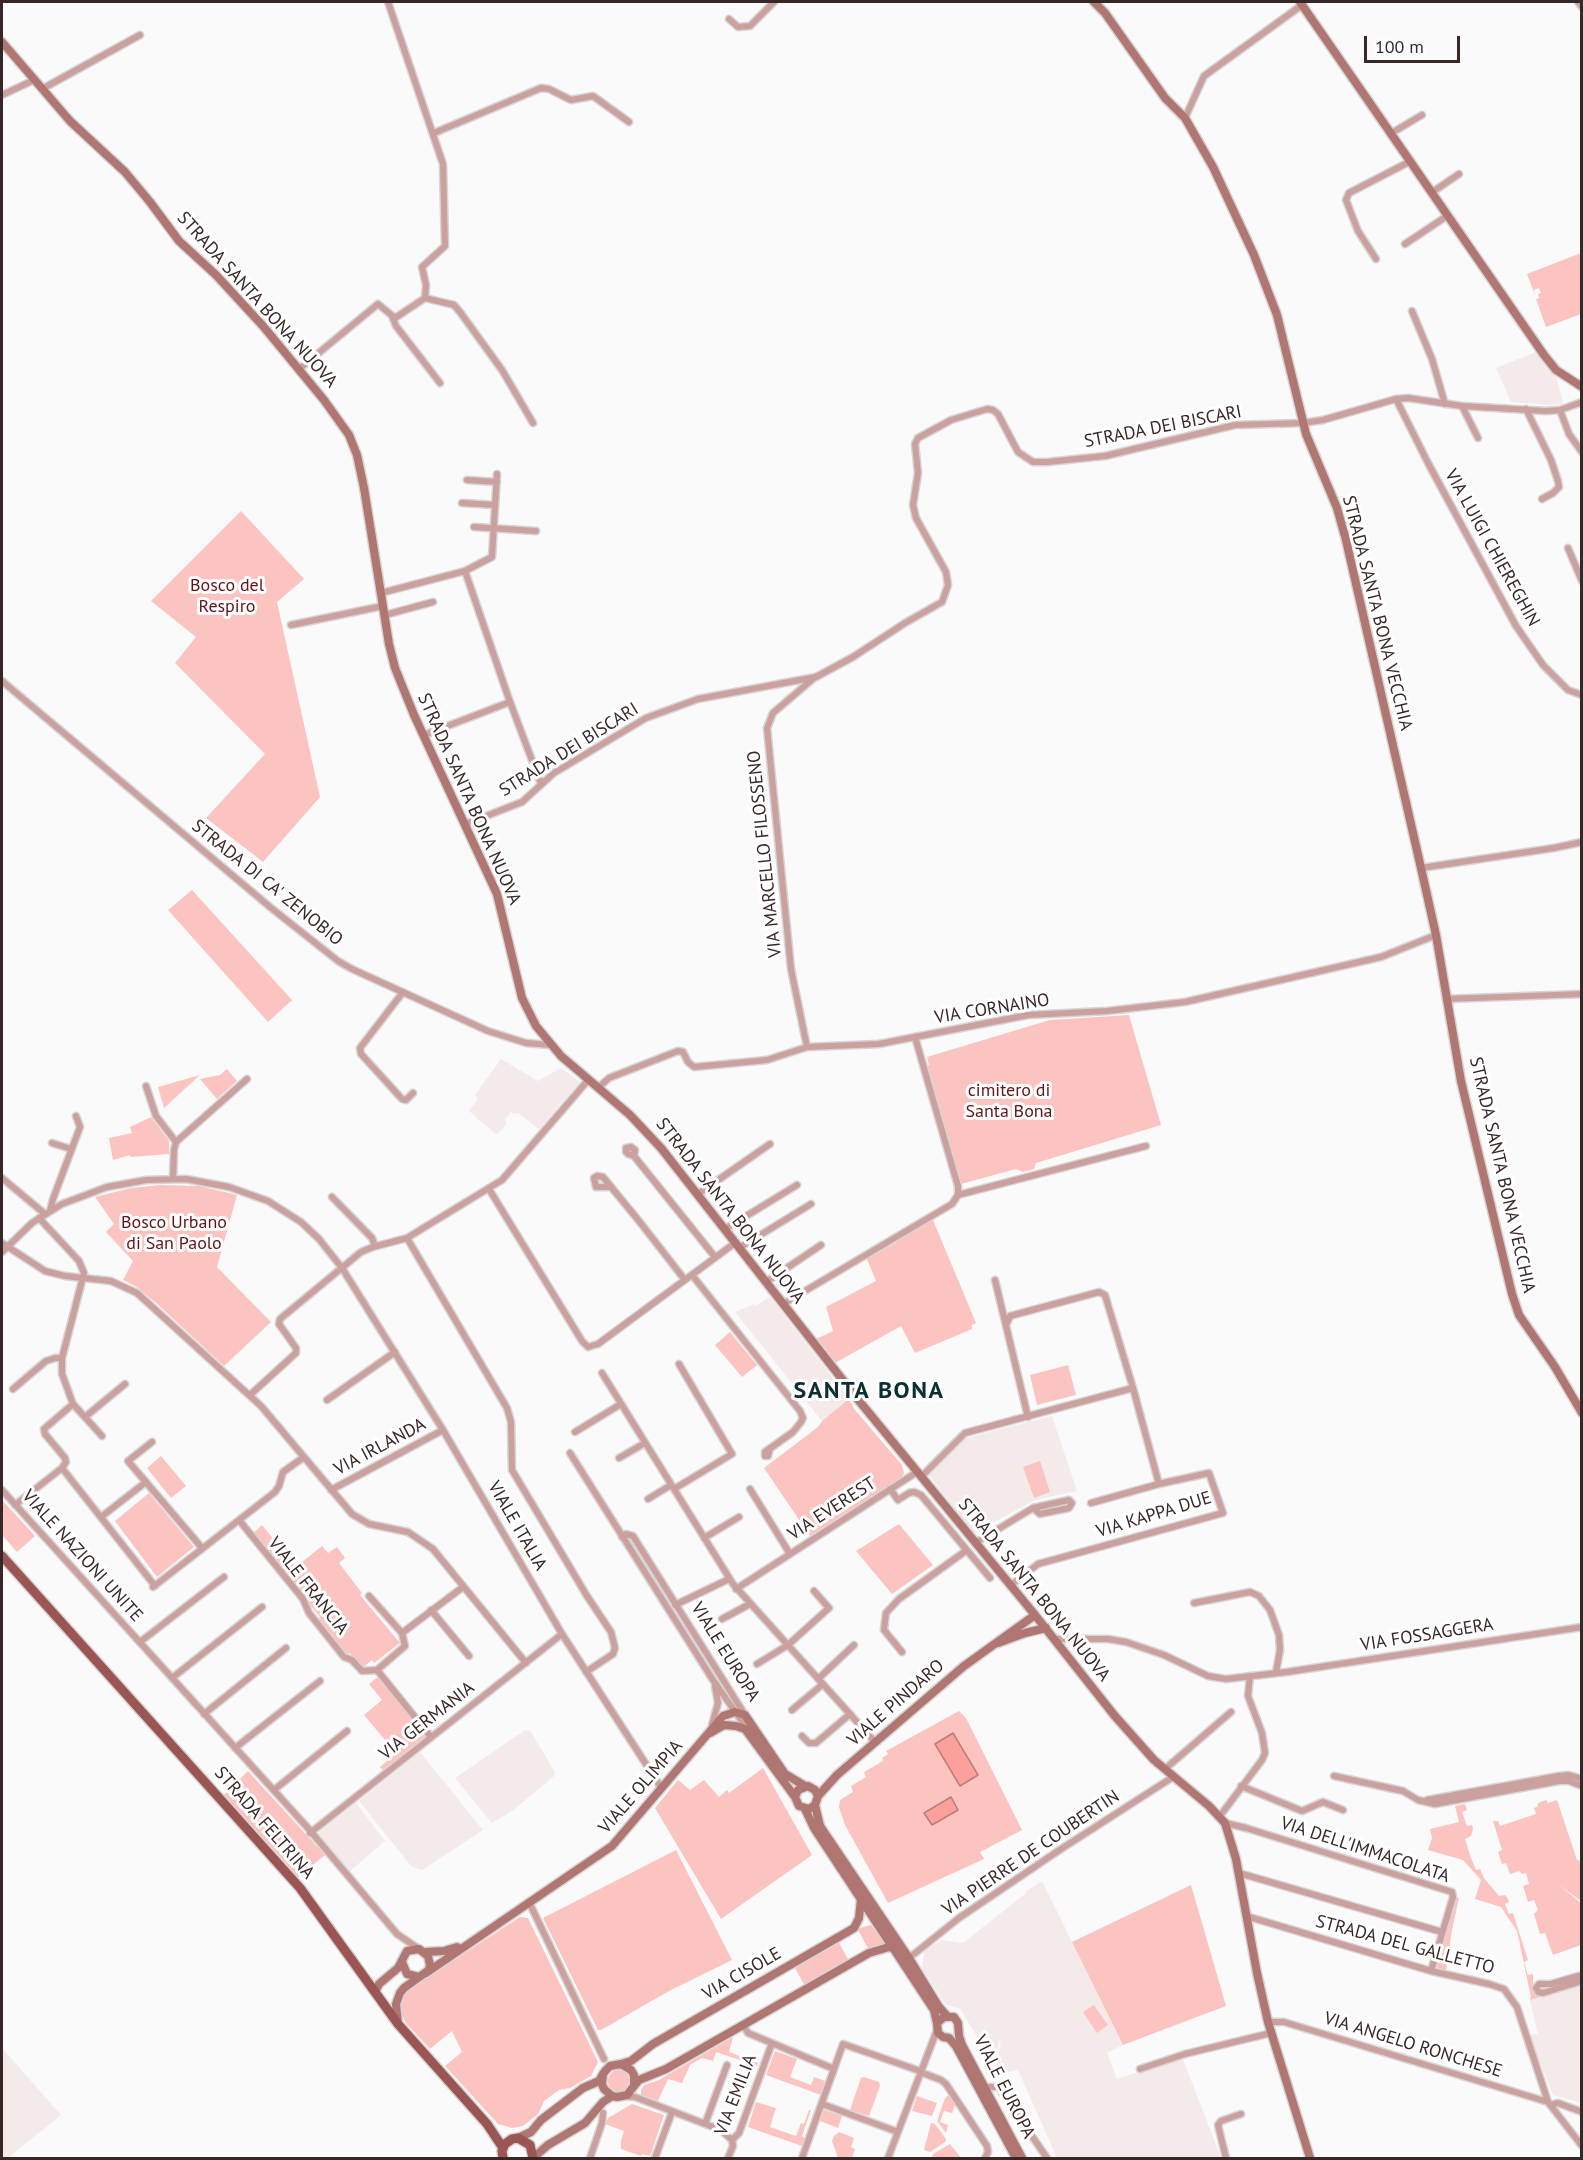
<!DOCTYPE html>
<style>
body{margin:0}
#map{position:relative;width:1583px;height:2160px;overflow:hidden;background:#fafafa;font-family:"PT Sans",sans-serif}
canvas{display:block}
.frame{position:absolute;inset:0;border:3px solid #372827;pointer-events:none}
.scale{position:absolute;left:1364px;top:36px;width:96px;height:27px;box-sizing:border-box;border:3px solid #372827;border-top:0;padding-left:8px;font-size:18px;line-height:21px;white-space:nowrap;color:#372827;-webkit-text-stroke:4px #fff;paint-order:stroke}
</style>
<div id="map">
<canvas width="1583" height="2160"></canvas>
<div class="frame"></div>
<div class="scale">100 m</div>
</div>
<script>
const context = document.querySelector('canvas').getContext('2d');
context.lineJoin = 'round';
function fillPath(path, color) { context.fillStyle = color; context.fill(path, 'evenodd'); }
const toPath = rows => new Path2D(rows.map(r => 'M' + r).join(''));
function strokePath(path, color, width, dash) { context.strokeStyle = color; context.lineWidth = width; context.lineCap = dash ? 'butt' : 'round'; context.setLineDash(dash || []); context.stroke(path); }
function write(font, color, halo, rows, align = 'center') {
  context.font = font + ' "PT Sans",sans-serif'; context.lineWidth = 6; context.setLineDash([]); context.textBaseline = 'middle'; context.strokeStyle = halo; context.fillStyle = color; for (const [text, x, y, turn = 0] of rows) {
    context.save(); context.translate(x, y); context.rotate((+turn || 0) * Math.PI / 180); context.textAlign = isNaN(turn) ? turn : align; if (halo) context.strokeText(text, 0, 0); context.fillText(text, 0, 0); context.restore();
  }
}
fillPath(toPath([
 [1536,352,1557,379,1563,404,1549,405,1511,402,1496,368],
 [501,1059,538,1081,561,1068,580,1082,539,1129,518,1113,514,1114,511,1112,504,1120,507,1123,497,1135,469,1111,478,1099,475,1095],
 [770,1297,849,1399,822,1421,735,1312,754,1304,755,1306],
 [1052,1416,1077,1491,1035,1500,974,1533,929,1475,966,1438],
 [525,1730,531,1732,555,1772,554,1776,512,1811,492,1823,455,1778],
 [420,1752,483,1830,422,1870,411,1866,359,1801],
 [356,1803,385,1841,350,1871,319,1834,319,1832],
 [1042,1881,1123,2045,1107,2053,1117,2079,1182,2057,1221,2158,1057,2158,1018,2070,999,2074,996,2068,1001,2041,999,2041,997,2051,984,2048,960,2009,945,2004,922,1968,924,1951,942,1940,963,1943,1025,1894,1026,1891],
 [1581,1983,1581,2103,1553,2095,1530,2037,1533,2034,1538,2035,1530,2000],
 [2,2048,61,2115,8,2158,2,2158]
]), '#f4eae9');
fillPath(toPath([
 [1581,253,1581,314,1546,327,1536,299,1539,298,1538,294,1541,293,1539,288,1534,290,1535,295,1527,274],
 [241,511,304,579,277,602,320,797,263,862,206,818,265,754,175,663,196,637,151,601],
 [192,890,292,1000,268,1022,168,910],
 [1129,1015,1161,1125,1036,1163,1034,1169,1023,1172,1016,1169,961,1184,927,1066,929,1065,927,1057,1050,1020],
 [227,1069,237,1081,217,1099,200,1079,220,1075],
 [200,1075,164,1108,158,1087],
 [151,1117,169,1141,169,1154,131,1157,130,1155,113,1160,109,1138,132,1133,130,1127],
 [159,1185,199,1186,237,1195,217,1267,271,1322,224,1366,155,1302,135,1286,123,1280,133,1261,106,1232,114,1224,95,1197,131,1188],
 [930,1213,976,1323,972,1325,972,1329,915,1353,901,1326,835,1363,816,1339,833,1331,826,1307,876,1281,867,1259,898,1241,895,1234],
 [730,1332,757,1365,742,1377,715,1345],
 [1068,1365,1076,1395,1037,1405,1030,1375],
 [849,1399,855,1410,902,1465,904,1473,902,1477,810,1536,764,1468,818,1427,822,1421],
 [161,1456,186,1486,171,1498,147,1468],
 [1040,1461,1050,1492,1034,1498,1023,1467],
 [149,1493,194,1547,157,1577,115,1521],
 [2,1500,35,1536,17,1552,2,1535],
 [899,1524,933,1565,892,1594,856,1551],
 [262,1525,296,1567,322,1546,328,1553,337,1547,345,1558,339,1563,362,1593,360,1595,400,1643,374,1663,372,1660,361,1669,350,1653,345,1656,317,1620,320,1617,252,1534],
 [379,1676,427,1735,383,1770,380,1767,396,1753,364,1715,382,1700,369,1684],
 [959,1711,966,1718,1022,1830,980,1852,984,1859,888,1903,845,1825,839,1807,840,1800,853,1792,851,1786,866,1777,864,1772,883,1761,882,1758,888,1754,886,1751],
 [763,1768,812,1855,721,1919,655,1808,678,1780,690,1790,704,1780,719,1797,727,1790,729,1793],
 [248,1771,325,1855,298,1877,224,1795],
 [1546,1800,1548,1803,1557,1800,1577,1860,1582,1861,1581,1901,1559,1885,1581,1903,1581,1945,1553,1955,1545,1933,1540,1934,1534,1914,1538,1910,1534,1900,1528,1902,1523,1886,1529,1884,1526,1873,1522,1874,1519,1871,1510,1874,1506,1863,1502,1864,1498,1852,1502,1850,1493,1821,1498,1821,1500,1826,1536,1814,1534,1808,1538,1806,1538,1803],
 [1465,1804,1467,1810,1462,1812,1467,1826,1472,1825,1473,1829,1471,1836,1465,1839,1471,1858,1476,1870,1480,1869,1484,1878,1499,1896,1505,1895,1508,1899,1509,1902,1505,1904,1509,1914,1513,1913,1528,1960,1524,1962,1528,1975,1533,1974,1533,1992,1538,1995,1546,1995,1530,2000,1531,1997,1517,1931,1501,1907,1475,1899,1481,1880,1463,1860,1428,1850,1432,1838,1430,1829,1459,1822,1455,1806],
 [676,1850,732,1960,669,1991,601,2030,598,2030,543,1918],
 [1191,1885,1226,2006,1123,2045,1072,1942],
 [1456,1897,1459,1898,1452,1930,1446,1971,1438,1968,1436,1965],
 [520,1917,528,1918,598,2062,591,2076,570,2088,559,2090,544,2101,538,2114,523,2126,512,2128,498,2124,445,2066,462,2052,452,2031,430,2049,406,2023,400,2011,400,2006,401,2000,408,1990,446,1964,448,1964],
 [871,1925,886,1944,869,1950,858,1930,860,1928],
 [838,1941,849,1961,805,1986,794,1966],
 [1094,2005,1108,2025,1097,2033,1083,2012],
 [733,2037,729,2052,758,2063,757,2066,716,2052,713,2061,702,2058,690,2065,682,2083,668,2079,658,2101,641,2095,641,2090,644,2085,659,2080],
 [775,2051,797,2059,790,2077,811,2085,814,2077,825,2081,821,2095,766,2075],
 '608 2081a11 11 0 1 1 22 0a11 11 0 1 1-22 0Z',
 [864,2077,879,2082,880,2086,869,2116,850,2110,861,2078],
 [949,2095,955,2105,952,2113,944,2111,940,2122,948,2125,946,2133,937,2121,945,2098],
 [917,2096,937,2103,932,2116,912,2111],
 [756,2102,776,2108,770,2127,796,2136,801,2123,804,2124,809,2110,811,2110,802,2136,805,2138,802,2146,748,2127],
 [632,2104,664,2115,650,2156,642,2154,641,2156,621,2149,621,2141,624,2131,605,2124,608,2118],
 [824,2110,842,2116,838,2128,820,2121],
 [931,2123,935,2124,946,2139,945,2142,930,2152,924,2150],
 [839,2132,854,2138,851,2147,855,2149,852,2158,838,2158,832,2141,834,2136],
 [950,2144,961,2158,932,2158,933,2154]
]), '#fbc4c0');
const water = toPath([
 [953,1733,978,1775,960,1786,935,1744,953,1733],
 [951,1797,958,1810,932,1825,924,1813,951,1797]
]);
fillPath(water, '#fba09b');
strokePath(water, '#c07c78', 1.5);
const street = toPath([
 [1578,2,1582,7],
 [729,19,738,27,750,26,774,2],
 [42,89,140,35],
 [2,95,34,80],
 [1185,118,1204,76,1302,5],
 [434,133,541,88,549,89,571,100,593,96,629,122],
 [1390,134,1422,115],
 [1431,193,1459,174],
 [1405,244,1447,216],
 [1376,259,1358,231,1346,200,1349,193,1409,162],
 [425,298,454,305,460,312,502,370,533,423],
 [1412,311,1432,359,1445,404],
 [392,316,396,326,440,383],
 [298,370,378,304,395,318,425,298,426,285,422,267,445,246,443,164,388,2],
 [1396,399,1428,463,1516,626,1543,665,1568,690,1582,695],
 [1462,406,1478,438],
 [1526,409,1551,460,1558,481,1559,487,1553,493,1542,499],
 [1560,410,1569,434,1582,452],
 [467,480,497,482],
 [462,503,495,505],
 [474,527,536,531],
 [1568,548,1582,581],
 [465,571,510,702],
 [381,593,465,571,492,557,497,474],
 [385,615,433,602],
 [291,625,383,606],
 [2,681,270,907,338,961,352,969,488,1031,526,1043,550,1045],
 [424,735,510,702,541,784],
 [466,824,522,802,554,773,646,718,698,699,816,677,853,657,905,623,942,602,948,585,946,572,916,518,913,505,918,473,915,444,918,438,951,420,987,409,993,410,998,414,1018,452,1033,462,1047,462,1105,456,1235,425,1303,423,1323,420,1396,399,1408,398,1462,406,1546,411,1560,410,1582,402],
 [1421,868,1554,848,1582,842],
 [403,992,360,1048,361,1054,402,1099,406,1100,413,1093],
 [1446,999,1582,994],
 [915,1037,958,1186,958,1195,1146,1146],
 [807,1047,791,969,767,728,773,713,815,677],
 [146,1086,156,1116,176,1142],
 [599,1087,609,1078,678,1051,683,1052,688,1062,694,1067,767,1060,807,1047,879,1044,1028,1015,1107,1011,1185,1002,1381,957,1436,935],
 [52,1143,71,1149],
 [634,1156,628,1154,626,1152,626,1148,631,1147,635,1150,634,1156,715,1257],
 [2,1178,45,1214],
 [173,1179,174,1150,176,1142,247,1079],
 [611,1187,596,1187,594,1178,597,1176,603,1177,639,1221,685,1280],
 [489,1189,582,1341,588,1347,598,1344,735,1243],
 [698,1194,770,1144],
 [332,1197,372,1238,375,1246],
 [50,1211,53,1199,80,1127,76,1116],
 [725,1229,797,1185],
 [2,1243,45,1271,65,1276,111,1281,137,1293,261,1406,352,1514,369,1524,408,1532,433,1549,526,1663],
 [739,1248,811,1204],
 [2,1252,32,1223,62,1204,107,1187,146,1180,186,1179,229,1187,268,1201,301,1222,319,1239,342,1268,443,1430,562,1634,662,1789],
 [692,1275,800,1411,803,1418,801,1422,793,1432,765,1452,765,1456,768,1456,770,1448],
 [995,1280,1028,1417],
 [766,1282,821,1245],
 [783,1304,952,1204,958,1195],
 [1007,1323,1010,1316,1099,1292,1105,1295,1133,1388],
 [602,1373,733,1584,875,1742],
 [13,1389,46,1361,55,1358,62,1358],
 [250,1395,296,1353,296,1348,279,1324,280,1319,361,1252,373,1247,407,1238],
 [327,1400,395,1352],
 [73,1404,102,1436],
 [85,1417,125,1384],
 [575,1432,621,1404],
 [152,1442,128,1461,202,1548],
 [570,1453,713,1680,748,1730],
 [619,1458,645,1443],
 [62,1468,155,1586],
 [921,1477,965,1433,1133,1388,1159,1484,1091,1503],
 [674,1489,732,1454,679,1364],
 [750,1489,790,1554],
 [890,1489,898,1500,909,1493,914,1492,921,1495,990,1578],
 [2,1490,307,1827,397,1934,419,1949],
 [331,1490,443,1430],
 [648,1499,671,1485],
 [15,1505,62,1468,66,1462,65,1458,45,1434,44,1429,73,1404,62,1374,62,1358,84,1273,79,1261,39,1218],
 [101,1517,146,1482],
 [239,1520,303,1599,309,1613,344,1657,352,1660,362,1671,377,1670,431,1737],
 [622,1537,626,1534,633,1536,745,1715],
 [704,1538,739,1517],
 [975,1543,1033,1508,1069,1500,1072,1503,1069,1508,1040,1514,1033,1508],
 [1011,1585,1038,1564,1223,1513,1209,1473,1159,1484],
 [153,1587,275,1492,279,1486,283,1472,304,1457],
 [736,1589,917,1472],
 [369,1596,402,1633],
 [1194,1603,1250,1592,1259,1596,1270,1610,1279,1635,1280,1650,1276,1672],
 [675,1605,729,1579],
 [431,1610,469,1656],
 [722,1619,750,1604],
 [1054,1639,1108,1639,1126,1642,1164,1655,1208,1676,1226,1679,1287,1672,1582,1627],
 [140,1642,224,1577],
 [902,1652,884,1630,886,1613,899,1599,967,1550],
 [757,1664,788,1645,829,1608,814,1591],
 [377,1670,405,1646,402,1633,463,1587],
 [586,1672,613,1654,615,1648,611,1632,587,1596,512,1470,511,1422,507,1408,407,1238,502,1180,589,1079],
 [172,1678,262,1607],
 [818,1679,854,1645],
 [792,1710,823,1684],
 [204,1714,286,1648],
 [712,1725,718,1703,715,1686],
 [802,1736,809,1743,816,1743,850,1714],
 [235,1748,320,1681],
 [1165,1769,1231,1712],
 [1334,1776,1403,1791,1418,1800,1435,1804,1559,1781,1569,1781,1582,1786],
 [1241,1786,1302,1811,1323,1802,1343,1810],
 [274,1790,347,1731],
 [1427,1800,1559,1776,1569,1775,1582,1779],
 [1220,1816,1262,1760,1265,1753,1262,1733,1248,1696,1250,1676],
 [1225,1823,1246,1828,1452,1892,1453,1897,1431,1971],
 [310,1833,562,1634],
 [1239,1873,1442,1932],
 [529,1902,604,2059],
 [1246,1916,1431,1971,1489,1984,1504,1989,1517,2007,1548,2102,1582,2146],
 [909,1958,959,1918,1058,1851,1173,1777],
 [1582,1975,1551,1984,1539,1984,1536,1988,1538,1992,1543,1993,1582,1981],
 [1268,2022,1284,2022,1548,2102],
 [743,2025,748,2033,834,2069],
 [1140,2069,1185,2054,1271,2033],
 [920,2072,941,2080,946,2084,987,2146,988,2152,985,2158],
 [985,2087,996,2087,999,2088,1047,2158],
 [624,2096,635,2097,721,2130,732,2140],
 [822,2104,898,2132],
 [1550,2105,1558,2103,1582,2112],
 [705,2124,727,2065],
 [732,2140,739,2133,772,2043],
 [590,2158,602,2123,603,2113],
 [655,2158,672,2112],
 [728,2158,733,2146,732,2140],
 [802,2158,843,2044,920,2071],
 [888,2158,937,2030],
 [1226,2158,1218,2125,1221,2121,1241,2114]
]);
const secondary = toPath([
 [1094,2,1105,13,1165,98,1185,118,1213,167,1254,255,1277,315,1306,434,1337,508,1346,540,1421,868,1436,935,1461,1081,1512,1294,1519,1315,1555,1367,1582,1413],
 [1300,2,1544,355,1556,370,1582,387],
 [2,42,70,121,125,172,150,202,179,241,216,275,263,326,324,400,349,435,357,455,364,488,389,644,395,668,414,715,497,894,522,998,536,1026,561,1056,630,1115,661,1148,860,1402,1035,1615,1114,1715,1154,1760,1209,1806,1225,1823,1236,1859,1257,1973,1268,2022,1310,2158],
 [998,1643,1025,1633,1046,1628],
 [710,1733,724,1725,736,1726,745,1729,795,1797],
 [818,1796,837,1775,964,1666,1035,1615],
 [815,1805,809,1809,799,1806,795,1797,798,1790,808,1786,815,1790,818,1796,815,1805,820,1826,909,1958,939,2007,947,2016],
 [805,1809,814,1828,934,2010,937,2023],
 [425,1952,444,1951,457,1947],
 [402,1962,407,1974,419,1977],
 [426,1973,612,1846,723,1716,735,1712,745,1715,785,1774,805,1786],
 [375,1992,379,1984,398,1968,407,1951,419,1949,428,1956,430,1965,429,1970,404,1988,400,1993,396,2004,398,2023],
 [621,2064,631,2061,653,2044,849,1931,854,1928,859,1918,861,1899],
 [634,2086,639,2080,666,2069,869,1953,889,1947,895,1949],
 [518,2138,531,2132,541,2120,583,2088,599,2081,603,2074,606,2070,610,2066,621,2064,631,2070,634,2075,634,2086,627,2095,617,2097,612,2096,604,2089,602,2084,603,2074],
 [533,2158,548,2145,585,2123,603,2102,612,2096],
 [1016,2158,956,2046,949,2038,943,2037,938,2033,937,2023,944,2017,954,2017,958,2023,959,2036,962,2045,1022,2158]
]);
const primary = toPath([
 [2,1556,300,1888,398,2024,487,2124,503,2148],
 [503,2158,502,2151,505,2144,512,2139,518,2138,530,2145,533,2158]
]);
strokePath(street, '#d7d4d4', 9);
strokePath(secondary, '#d7d4d4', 11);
strokePath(primary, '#d7d4d4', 12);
strokePath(street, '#caa19e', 6);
strokePath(secondary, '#b07672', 8);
strokePath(primary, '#9b5653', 9);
write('18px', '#372827', '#fff', [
 ["STRADA SANTA BONA NUOVA",257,300,48],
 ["STRADA DEI BISCARI",1163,427,-11],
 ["VIA LUIGI CHIEREGHIN",1492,548,61],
 ["STRADA SANTA BONA VECCHIA",1377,613,76],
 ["STRADA DEI BISCARI",569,750,-32],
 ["STRADA SANTA BONA NUOVA",469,799,66],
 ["VIA MARCELLO FILOSSENO",765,854,-96],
 ["STRADA DI CA' ZENOBIO",267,883,39],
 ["VIA CORNAINO",992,1009,-9],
 ["STRADA SANTA BONA VECCHIA",1502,1175,77],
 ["STRADA SANTA BONA NUOVA",730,1211,52],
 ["VIA IRLANDA",380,1447,-28],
 ["VIA EVEREST",832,1509,-33],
 ["VIA KAPPA DUE",1154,1515,-17],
 ["VIALE ITALIA",517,1526,60],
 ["VIALE NAZIONI UNITE",82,1556,48],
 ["VIALE FRANCIA",308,1586,52],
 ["STRADA SANTA BONA NUOVA",1034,1590,51],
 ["VIA FOSSAGGERA",1427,1635,-9],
 ["VIALE EUROPA",725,1652,58],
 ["VIALE PINDARO",896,1703,-41],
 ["VIA GERMANIA",427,1721,-38],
 ["VIALE OLIMPIA",641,1787,-49],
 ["STRADA FELTRINA",264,1823,49],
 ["VIA DELL'IMMACOLATA",1365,1850,18],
 ["VIA PIERRE DE COUBERTIN",1031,1853,-34],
 ["STRADA DEL GALLETTO",1405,1945,15],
 ["VIA CISOLE",742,1974,-30],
 ["VIA ANGELO RONCHESE",1413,2045,17],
 ["VIALE EUROPA",1004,2087,63],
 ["VIA EMILIA",736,2095,-69]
]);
write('18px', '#621318', '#fff', [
 ["Bosco del",227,586],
 ["Respiro",227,607],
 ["cimitero di",1009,1091],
 ["Santa Bona",1009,1112],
 ["Bosco Urbano",174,1223],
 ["di San Paolo",174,1244]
]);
context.letterSpacing = '1.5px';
write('bold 24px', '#0c2f32', '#fff', [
 ["SANTA BONA",869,1391]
]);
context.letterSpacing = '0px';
</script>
